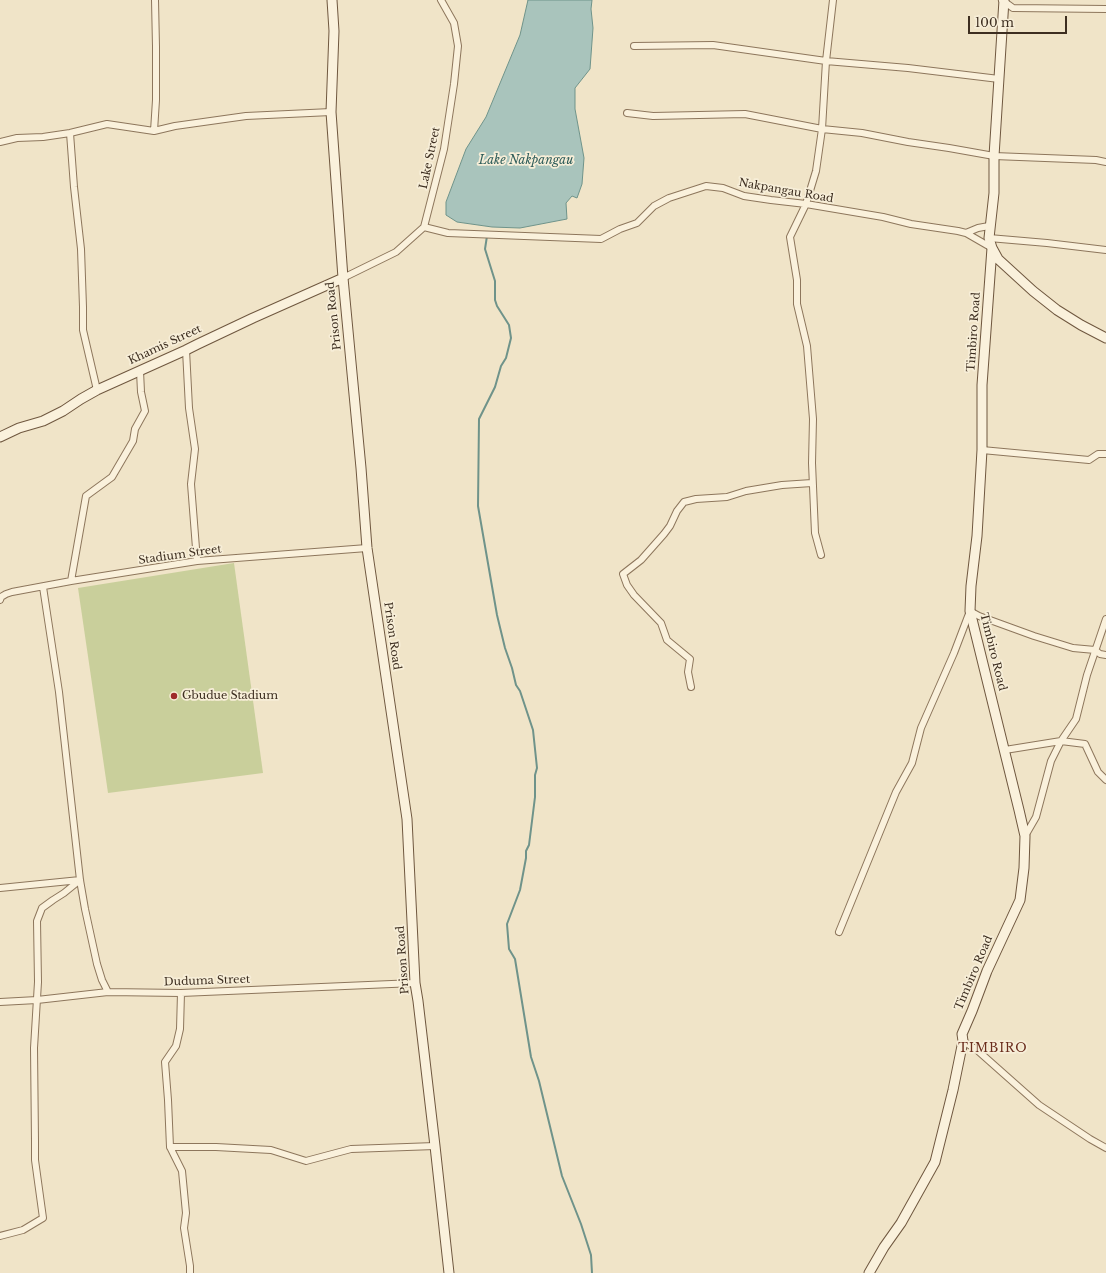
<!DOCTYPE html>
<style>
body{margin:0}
#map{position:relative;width:1106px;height:1273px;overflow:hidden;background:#f0e4c8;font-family:"Libre Baskerville",serif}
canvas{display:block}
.scale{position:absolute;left:968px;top:16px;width:99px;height:18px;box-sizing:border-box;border:2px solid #3d2e20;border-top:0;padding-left:5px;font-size:12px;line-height:14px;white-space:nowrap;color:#3d2e20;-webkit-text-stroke:3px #f7eed8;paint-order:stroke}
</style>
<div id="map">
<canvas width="1106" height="1273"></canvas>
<div class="scale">100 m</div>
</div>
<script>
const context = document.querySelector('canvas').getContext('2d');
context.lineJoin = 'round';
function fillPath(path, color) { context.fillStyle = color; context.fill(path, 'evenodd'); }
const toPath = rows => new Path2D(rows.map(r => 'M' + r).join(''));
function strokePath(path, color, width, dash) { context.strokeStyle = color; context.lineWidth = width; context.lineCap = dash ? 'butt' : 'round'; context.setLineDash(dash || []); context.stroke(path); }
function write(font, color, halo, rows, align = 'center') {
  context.font = font + ' "Libre Baskerville",serif'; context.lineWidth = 3.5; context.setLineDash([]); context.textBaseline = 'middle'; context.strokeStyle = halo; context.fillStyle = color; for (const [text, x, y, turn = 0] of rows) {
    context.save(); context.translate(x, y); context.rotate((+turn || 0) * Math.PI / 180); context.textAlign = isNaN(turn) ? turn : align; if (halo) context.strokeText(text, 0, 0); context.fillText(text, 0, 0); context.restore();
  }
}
fillPath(toPath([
 [234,563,263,773,108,793,78,588]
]), '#c9cf9b');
const water = toPath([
 [528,0,592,0,591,9,593,28,590,69,575,88,575,109,584,158,582,184,577,198,572,196,566,203,567,219,520,228,492,227,457,222,446,215,446,202,466,149,486,117,520,35,528,0]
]);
fillPath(water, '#a9c4bc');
strokePath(water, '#6f938a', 1);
strokePath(toPath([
 [487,236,485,249,495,281,495,300,497,306,509,325,511,338,506,358,501,366,495,387,479,419,478,506,497,615,505,648,512,668,516,685,520,691,533,730,537,768,535,775,535,797,529,845,526,851,526,858,520,890,507,924,509,949,515,959,531,1057,539,1081,562,1176,581,1224,591,1255,592,1273]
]), '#6f938a', 2);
const street = toPath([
 [1002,0,1013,8,1106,9],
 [634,46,713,45,826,61,908,68,999,79],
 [627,113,653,116,745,114,822,129,862,133,908,142,949,148,994,156,1096,160,1106,162],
 [154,131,156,100,156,47,155,0],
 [70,133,74,187,81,249,83,307,83,330,97,390],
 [0,142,17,138,43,137,70,133,107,124,154,131,175,126,246,116,331,112],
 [424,227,448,233,601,239,620,229,637,223,654,206,669,198,706,186,723,188,744,196,771,200,806,204,883,217,911,224,958,231,966,233,992,248],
 [966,233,978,228,989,226],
 [989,238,1047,243,1106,250],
 [343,278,396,252,424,227,444,149,454,84,458,46,454,23,441,0],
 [186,350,189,408,195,449,191,484,197,561],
 [982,450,1089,460,1098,454,1106,454],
 [821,555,815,533,812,463,813,419,807,346,797,304,797,280,790,237,806,204,816,171,822,129,826,61,833,0],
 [71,581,86,496,112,477,133,441,135,429,145,411,141,392,140,371],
 [43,587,59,692,80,880,85,909,97,964,102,980,108,992],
 [0,600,1,597,6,594,12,592,71,581,197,561,367,548],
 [691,687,688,672,690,659,667,640,661,623,634,595,627,585,623,574,641,560,664,534,670,526,677,511,684,502,696,499,727,497,746,491,782,485,812,483],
 [1005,750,1061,741,1085,744,1098,772,1106,780],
 [1025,836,1036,817,1051,761,1061,741,1076,719,1087,675,1106,619],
 [0,888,80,880],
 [839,932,896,792,912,763,921,728,954,653,970,611,979,616,1034,636,1073,648,1095,650,1100,654,1106,655],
 [181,993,180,1029,176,1046,165,1062,168,1100,170,1147,182,1171,186,1213,184,1228,190,1266,190,1273],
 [0,1002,37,1000,108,992,181,993,415,983],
 [963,1041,977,1050,1039,1105,1090,1139,1106,1148],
 [170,1147,216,1147,271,1150,306,1161,351,1149,435,1146],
 [0,1236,23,1230,43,1218,35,1160,35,1141,34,1048,38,982,37,921,42,908,53,900,64,893,80,880]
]);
const secondary = toPath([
 [332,0,334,31,331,112,343,278,361,468,367,548,407,819,415,983,418,1001,435,1146,449,1273],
 [992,248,998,259,1033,291,1057,310,1081,325,1106,338],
 [0,437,19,428,43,421,63,411,81,399,97,390,186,350,198,344,253,318,343,278],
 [869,1273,884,1247,901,1223,935,1162,953,1090,963,1041,962,1034,972,1011,987,971,1020,900,1024,868,1025,836,1019,810,970,611,971,586,977,536,982,450,982,385,992,248,989,238,994,193,994,156,1004,0]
]);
strokePath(street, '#8d765c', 8);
strokePath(secondary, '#6f573f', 11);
strokePath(street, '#faf1dc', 6);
strokePath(secondary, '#faf1dc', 9);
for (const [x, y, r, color] of [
 [174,696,4,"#9e2a2b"]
]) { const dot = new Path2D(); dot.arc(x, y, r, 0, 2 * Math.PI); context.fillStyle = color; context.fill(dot); strokePath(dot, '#f7eed8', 1.5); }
write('11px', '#3d2e20', '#f7eed8', [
 ["Lake Street",430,158,-78],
 ["Nakpangau Road",786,191,10],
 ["Prison Road",334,316,-96],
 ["Timbiro Road",974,332,-86],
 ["Khamis Street",165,345,-25],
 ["Stadium Street",180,555,-8],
 ["Prison Road",392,636,82],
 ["Timbiro Road",993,652,76],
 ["Prison Road",403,960,-94],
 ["Timbiro Road",974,973,-67],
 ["Duduma Street",207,981,-2]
]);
write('11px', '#3d2e20', '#f7eed8', [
 ["Gbudue Stadium",182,696]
], 'left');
write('italic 12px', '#2f5d5a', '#f7eed8', [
 ["Lake Nakpangau",526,161]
]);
context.letterSpacing = '1px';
write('12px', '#6b2e1e', '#f7eed8', [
 ["TIMBIRO",993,1049]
]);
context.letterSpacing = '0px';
</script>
